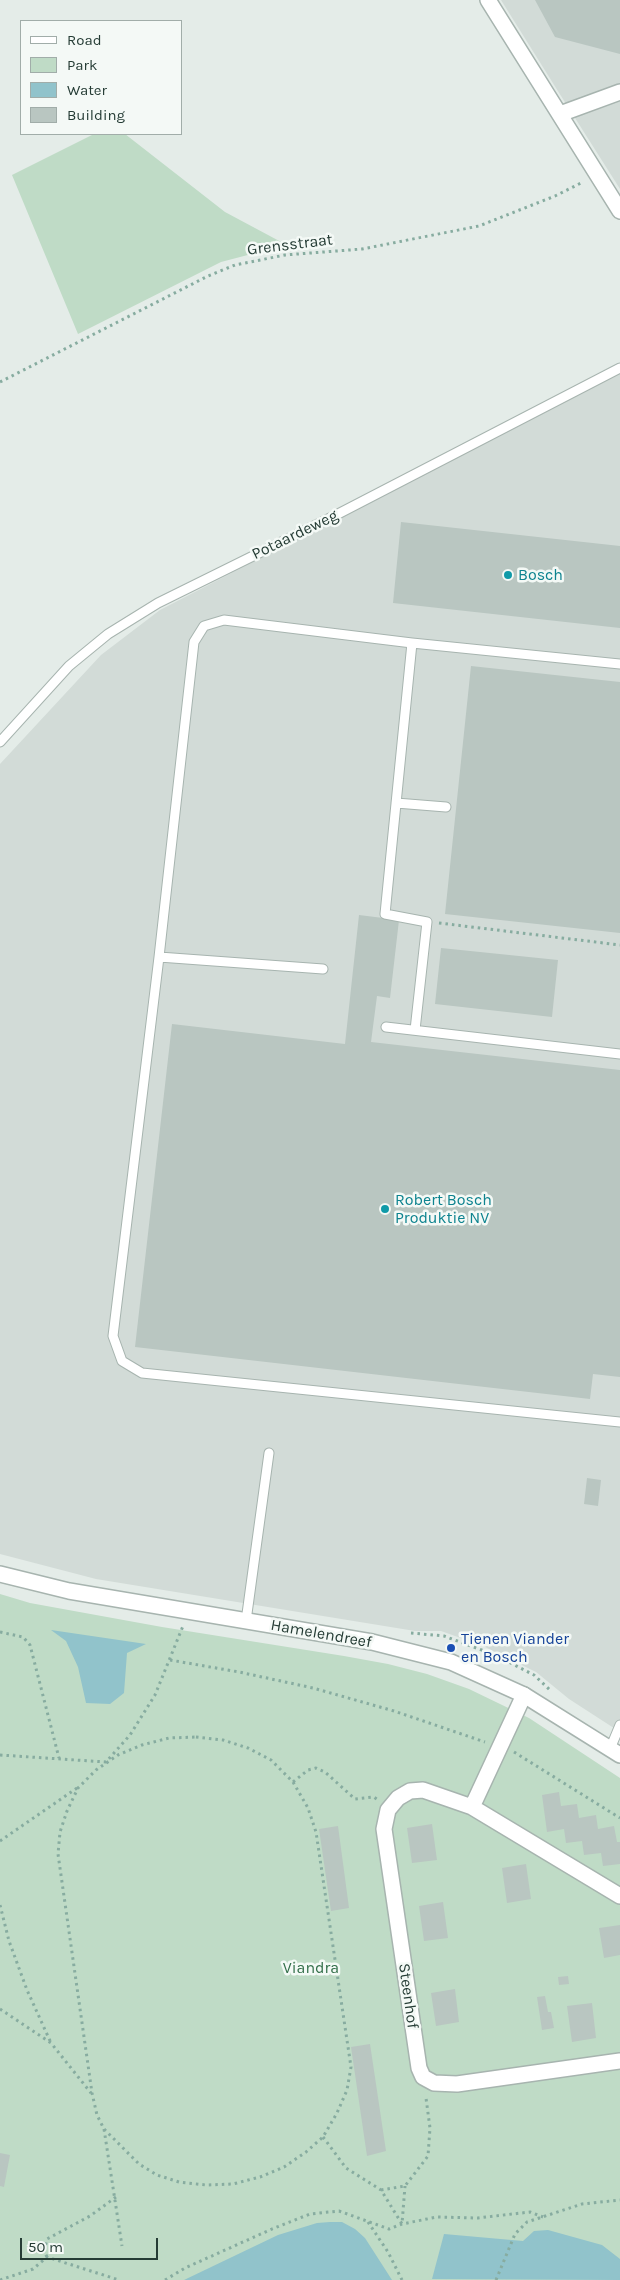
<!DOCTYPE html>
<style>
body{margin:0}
#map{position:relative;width:620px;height:2280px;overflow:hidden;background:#e4ece8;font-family:Karla,sans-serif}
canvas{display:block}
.legend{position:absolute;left:20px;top:20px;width:162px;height:115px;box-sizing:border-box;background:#f4f9f6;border:1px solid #a1ada9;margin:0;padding:6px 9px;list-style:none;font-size:15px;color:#253c35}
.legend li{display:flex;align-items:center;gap:10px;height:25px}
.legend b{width:25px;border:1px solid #a1ada9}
.scale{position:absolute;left:20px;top:2238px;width:138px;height:22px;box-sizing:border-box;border:2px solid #253c35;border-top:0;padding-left:6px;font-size:15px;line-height:18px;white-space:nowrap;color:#253c35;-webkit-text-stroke:4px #f4f9f6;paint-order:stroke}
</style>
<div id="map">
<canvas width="620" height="2280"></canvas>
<ul class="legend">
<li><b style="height:6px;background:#fff"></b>Road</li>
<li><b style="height:14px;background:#bfdbc6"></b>Park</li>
<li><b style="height:14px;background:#91c3cb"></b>Water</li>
<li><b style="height:14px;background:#b9c6c1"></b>Building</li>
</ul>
<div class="scale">50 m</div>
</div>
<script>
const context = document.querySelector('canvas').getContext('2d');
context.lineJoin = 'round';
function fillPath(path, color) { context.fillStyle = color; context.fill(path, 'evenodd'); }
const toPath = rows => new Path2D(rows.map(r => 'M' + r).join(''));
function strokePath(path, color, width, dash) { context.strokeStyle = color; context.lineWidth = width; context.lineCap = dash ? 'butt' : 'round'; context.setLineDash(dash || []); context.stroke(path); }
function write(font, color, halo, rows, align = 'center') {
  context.font = font + ' Karla,sans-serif'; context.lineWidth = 5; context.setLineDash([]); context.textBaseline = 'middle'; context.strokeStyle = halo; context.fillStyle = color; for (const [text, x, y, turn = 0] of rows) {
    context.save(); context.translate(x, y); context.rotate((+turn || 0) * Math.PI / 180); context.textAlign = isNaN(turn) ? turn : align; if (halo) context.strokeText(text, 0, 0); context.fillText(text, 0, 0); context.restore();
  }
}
fillPath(toPath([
 [501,0,620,0,620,189,556,88],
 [620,372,620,1732,569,1699,536,1672,483,1646,441,1631,415,1631,96,1579,0,1554,0,764,101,655,160,610]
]), '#d2dbd7');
fillPath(toPath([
 [94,134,125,134,225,212,283,243,306,248,263,251,221,262,78,334,12,175],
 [0,1594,30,1603,162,1627,344,1656,388,1664,427,1674,469,1689,529,1718,620,1778,620,2280,0,2280]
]), '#bfdbc6');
fillPath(toPath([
 [51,1630,146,1644,127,1653,124,1693,110,1704,86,1703,78,1667,66,1641],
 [330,2222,342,2222,355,2229,365,2238,392,2280,184,2280,278,2235,317,2223],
 [548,2230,602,2245,620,2259,620,2280,432,2279,444,2234,523,2241,534,2231]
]), '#91c3cb');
fillPath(toPath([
 [535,0,620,0,620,54,555,37],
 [401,522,620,546,620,628,393,603],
 [471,666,620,682,620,933,445,914],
 [359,915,399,920,390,998,377,996,371,1042,620,1070,620,1377,593,1374,590,1399,135,1347,172,1024,345,1044],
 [441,948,558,960,552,1017,435,1004],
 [587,1478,601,1480,598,1506,584,1504],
 [559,1792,561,1806,577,1804,579,1818,596,1815,598,1829,614,1826,617,1842,620,1842,620,1864,603,1866,601,1853,584,1855,582,1841,566,1843,564,1829,547,1832,542,1795],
 [432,1824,437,1860,412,1863,407,1828],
 [338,1826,349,1908,331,1911,319,1829],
 [526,1864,531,1899,507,1903,502,1868],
 [443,1902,448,1938,424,1941,419,1906],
 [620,1925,620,1955,604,1958,599,1928],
 [568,1976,569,1984,559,1985,558,1977],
 [455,1989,459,2022,436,2026,431,1993],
 [545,1996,548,2012,551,2012,554,2028,542,2030,537,1997],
 [592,2003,596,2038,572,2042,567,2006],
 [370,2044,386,2151,367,2156,351,2047],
 [0,2153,10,2155,4,2187,0,2186]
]), '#b9c6c1');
const service = toPath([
 [412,643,385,914,427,922,415,1030],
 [620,664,412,643,224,620,204,626,194,642,159,957,113,1336,122,1361,142,1373,620,1422],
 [0,742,69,666,108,634,158,603,336,515,620,368],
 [396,803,446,807],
 [159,957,323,969],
 [386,1027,620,1054],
 [246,1621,269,1453],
 [610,1749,620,1725]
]);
const minor = toPath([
 [560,114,620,92],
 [472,1807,524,1695],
 [620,1896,472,1807,423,1790,410,1791,398,1798,388,1810,384,1829,419,2068,423,2077,434,2083,457,2084,620,2061]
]);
const tertiary = toPath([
 [488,0,620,211],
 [0,1574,69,1591,372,1642,451,1662,524,1695,620,1755]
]);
strokePath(service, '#a7b4af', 11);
strokePath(minor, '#a7b4af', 18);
strokePath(tertiary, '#a7b4af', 18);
strokePath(toPath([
 [0,382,208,276,235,265,285,255,362,249,479,226,555,196,583,182],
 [439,923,620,945],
 [0,1632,23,1637,30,1645,59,1758],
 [411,1633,444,1636,495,1655,534,1675,550,1690],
 [170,1660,239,1672,313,1688,394,1711,485,1742],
 [196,1737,223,1740,248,1748,271,1760,293,1782,308,1808,316,1832,351,2067,347,2090,337,2113,323,2137,306,2152,284,2167,260,2177,233,2184,206,2185,179,2182,157,2175,139,2164,104,2129,97,2115,92,2093,58,1854,60,1832,67,1811,78,1788,96,1770,118,1755,142,1745,169,1738,196,1737],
 [514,1752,620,1818],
 [0,1755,106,1762,130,1735,155,1695,183,1626],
 [293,1782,308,1770,316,1768,325,1772,355,1799,374,1797,378,1800],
 [0,1841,77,1788],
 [0,1905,9,1941,27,1990,51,2043],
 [0,2009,51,2043,91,2093],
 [104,2129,122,2246],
 [323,2137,346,2168,381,2190,402,2224,405,2186],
 [381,2190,405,2186,428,2156,430,2128,426,2098],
 [368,2222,388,2252,402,2280],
 [47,2257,44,2251,47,2239,90,2216,116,2197],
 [0,2280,33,2269,47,2257,119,2280],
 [165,2280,185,2268,272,2229,310,2214,339,2211,389,2229,402,2224,437,2217,478,2218,530,2212,543,2217],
 [496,2280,515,2234,527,2222,582,2204,620,2200]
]), '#87aca0', 3, [2.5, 4]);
strokePath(service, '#fff', 9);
strokePath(minor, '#fff', 15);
strokePath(tertiary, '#fff', 15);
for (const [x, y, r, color] of [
 [508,575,5,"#0f9aa8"],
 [385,1209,5,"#0f9aa8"],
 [451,1648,5,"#1a4fb4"]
]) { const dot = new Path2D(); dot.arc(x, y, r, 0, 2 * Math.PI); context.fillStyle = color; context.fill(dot); strokePath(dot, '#f4f9f6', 2); }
write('16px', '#253c35', '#f4f9f6', [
 ["Grensstraat",290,245,-7],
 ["Potaardeweg",295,535,-26],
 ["Hamelendreef",321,1634,10],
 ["Steenhof",408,1996,82]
]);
write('16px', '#0d838f', '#f4f9f6', [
 ["Bosch",518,575],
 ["Robert Bosch",395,1200],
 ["Produktie NV",395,1218]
], 'left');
write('16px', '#164399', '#f4f9f6', [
 ["Tienen Viander",461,1639],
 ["en Bosch",461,1657]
], 'left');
write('16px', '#336f4a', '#f4f9f6', [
 ["Viandra",311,1968]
]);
</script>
